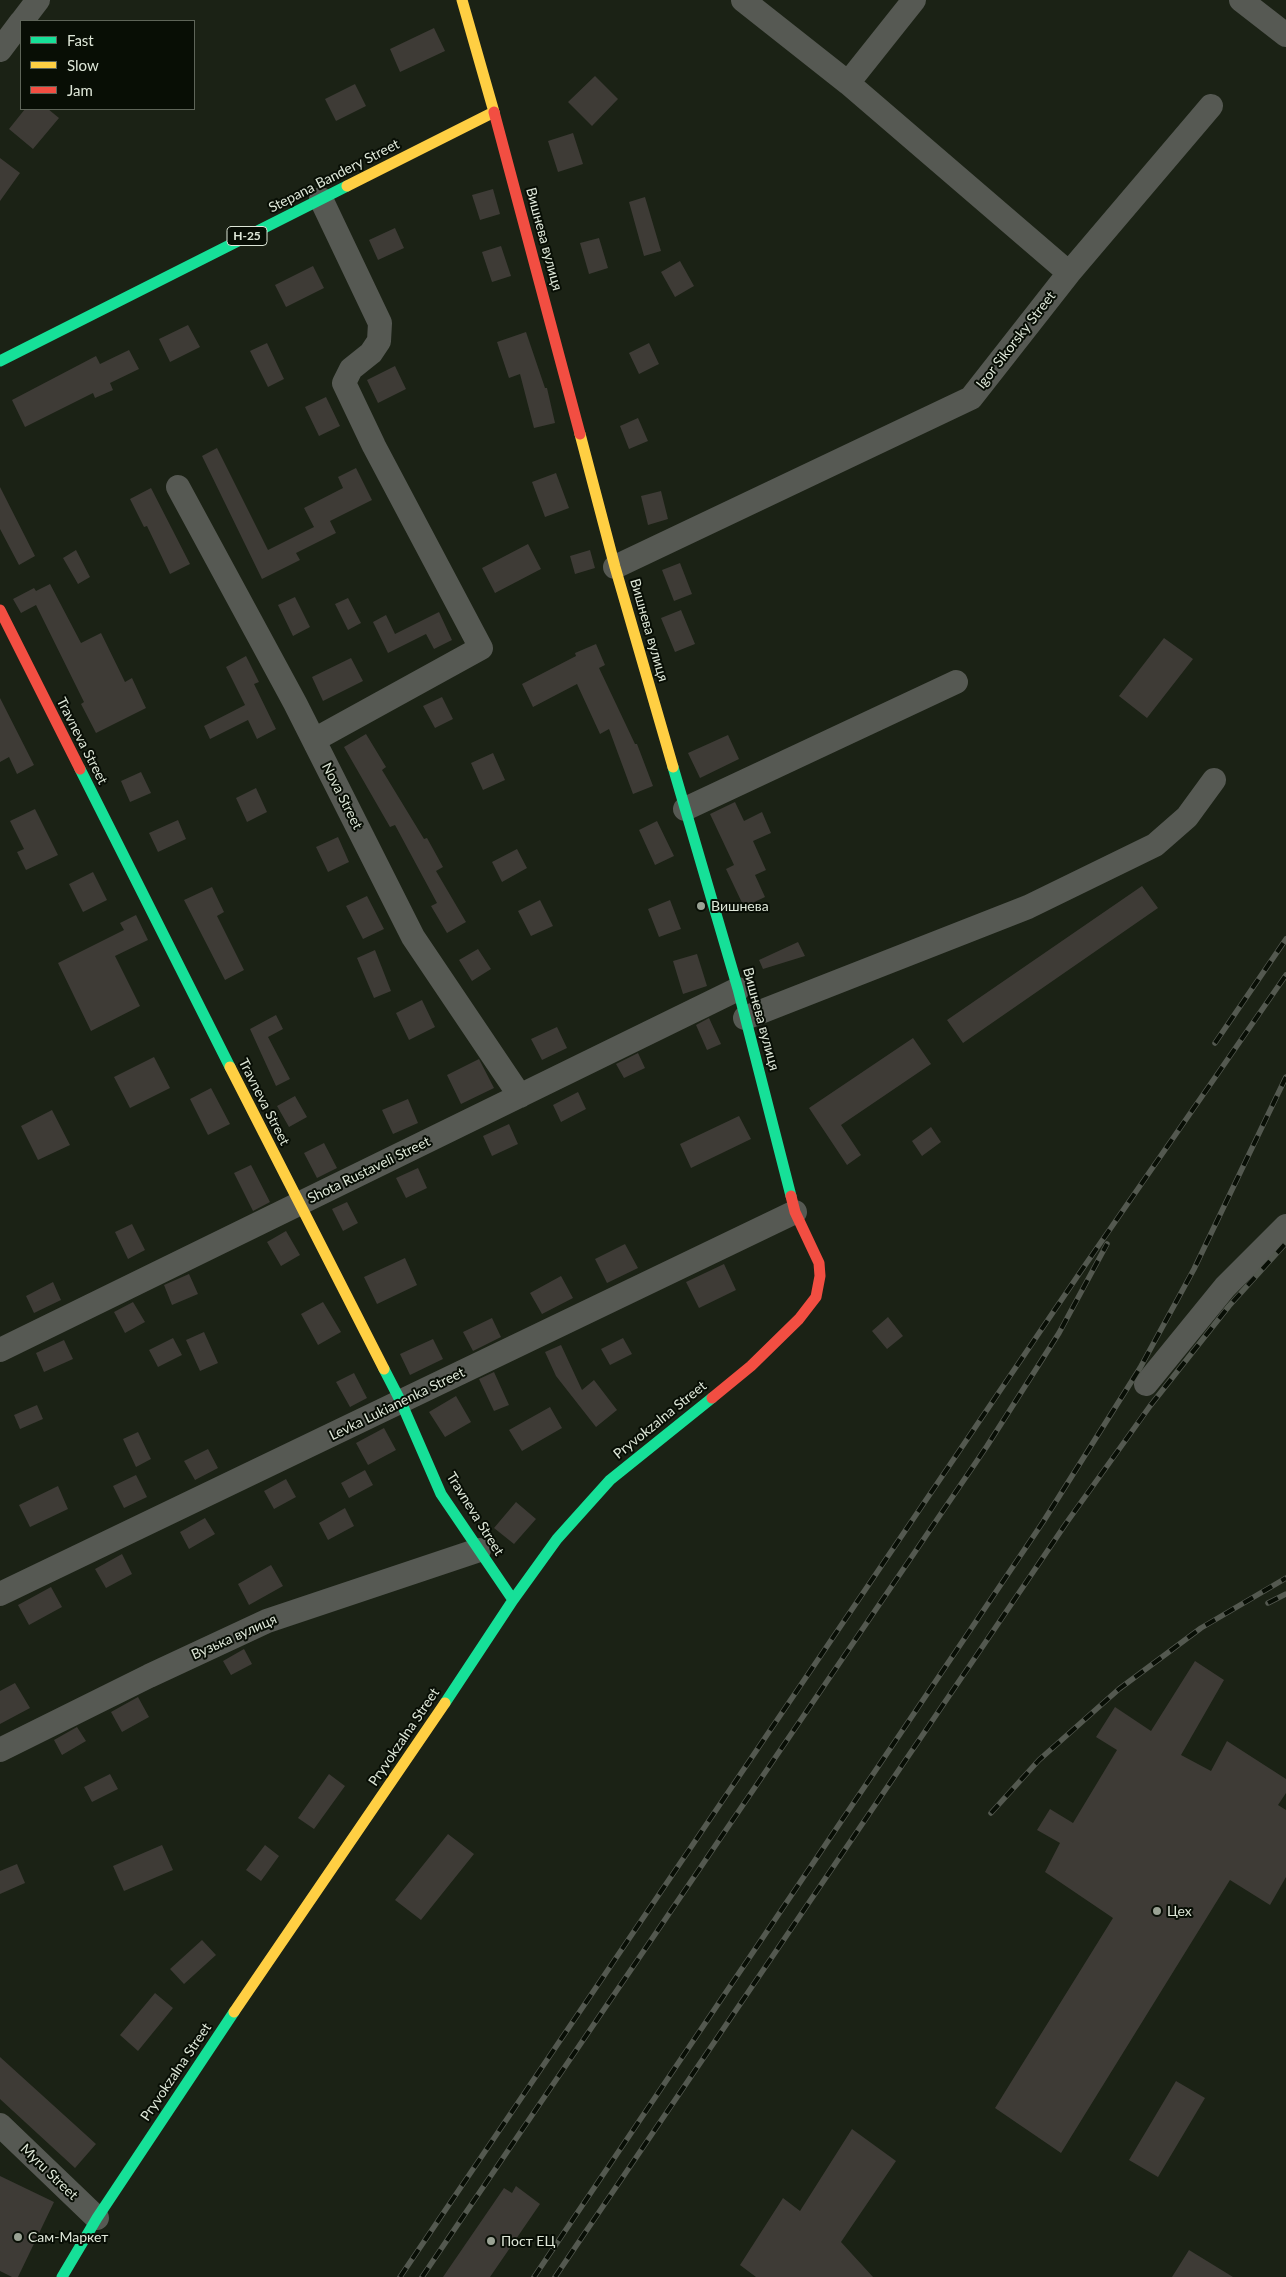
<!DOCTYPE html>
<meta charset="utf-8">
<style>
body{margin:0}
#map{position:relative;width:1286px;height:2277px;overflow:hidden;background:#1b2215;font-family:Lato,sans-serif}
canvas{display:block}
.legend{position:absolute;left:20px;top:20px;width:175px;height:90px;box-sizing:border-box;background:#080e05;border:1px solid #5e6559;margin:0;padding:6px 9px;list-style:none;font-size:15px;color:#dee7d8}
.legend li{display:flex;align-items:center;gap:10px;height:25px}
.legend b{width:25px;border:1px solid #5e6559}
</style>
<div id="map">
<canvas width="1286" height="2277"></canvas>
<ul class="legend">
<li><b style="height:6px;background:#16e098"></b>Fast</li>
<li><b style="height:6px;background:#ffcf43"></b>Slow</li>
<li><b style="height:6px;background:#f24e42"></b>Jam</li>
</ul>
</div>
<script>
const context = document.querySelector('canvas').getContext('2d');
context.lineJoin = 'round';
function fillPath(path, color) { context.fillStyle = color; context.fill(path, 'evenodd'); }
const toPath = rows => new Path2D(rows.map(r => 'M' + r).join(''));
function strokePath(path, color, width, dash) { context.strokeStyle = color; context.lineWidth = width; context.lineCap = dash ? 'butt' : 'round'; context.setLineDash(dash || []); context.stroke(path); }
function write(font, color, halo, rows, align = 'center') {
  context.font = font + ' Lato,sans-serif'; context.lineWidth = 4; context.setLineDash([]); context.textBaseline = 'middle'; context.strokeStyle = halo; context.fillStyle = color; for (const [text, x, y, turn = 0] of rows) {
    context.save(); context.translate(x, y); context.rotate((+turn || 0) * Math.PI / 180); context.textAlign = isNaN(turn) ? turn : align; if (halo) context.strokeText(text, 0, 0); context.fillText(text, 0, 0); context.restore();
  }
}
fillPath(toPath([
 [434,28,445,51,400,72,390,49],
 [595,76,618,99,592,126,568,102],
 [355,84,366,106,336,121,325,99],
 [25,109,48,109,59,118,33,149,9,129],
 [573,133,583,164,558,172,548,141],
 [0,158,20,173,0,201],
 [493,189,500,214,480,220,472,195],
 [645,197,661,251,644,256,629,202],
 [395,228,404,248,378,260,369,240],
 [599,238,608,268,589,274,580,243],
 [501,246,511,276,492,282,482,252],
 [680,261,694,286,675,297,661,272],
 [313,266,324,288,286,307,275,285],
 [188,325,200,347,170,362,159,339],
 [526,332,545,388,547,388,555,423,534,428,520,374,509,378,497,342],
 [267,343,284,379,268,387,250,351],
 [649,343,659,364,639,374,629,353],
 [129,350,139,369,110,383,113,390,95,398,93,393,25,427,12,400,96,356,100,364],
 [395,366,406,389,378,403,367,380],
 [326,397,340,426,319,436,305,407],
 [638,418,648,441,629,449,620,426],
 [217,448,268,550,314,527,304,508,343,488,338,477,356,468,372,500,330,521,336,533,296,553,300,560,262,579,202,456],
 [556,473,569,508,545,517,532,482],
 [0,487,35,556,19,565,0,529],
 [151,488,190,564,170,574,147,526,144,527,130,499],
 [661,491,668,519,648,525,641,496],
 [528,544,541,569,495,593,482,568],
 [76,550,90,577,78,584,63,558],
 [590,550,595,568,575,574,570,556],
 [680,563,692,594,674,601,662,570],
 [50,584,81,643,101,633,125,682,132,678,146,708,96,733,81,704,84,702,36,605,21,613,13,599,34,588,36,591],
 [295,597,310,627,293,636,278,605],
 [348,598,361,623,348,630,335,604],
 [681,610,695,644,675,652,661,618],
 [439,612,452,640,434,649,426,634,388,653,373,622,386,615,395,634],
 [1164,638,1193,659,1147,718,1119,696],
 [596,644,605,665,599,668,635,744,637,744,653,786,633,794,609,729,600,734,577,684,533,707,522,684,576,656,575,653],
 [246,656,259,682,254,684,276,729,257,739,248,720,210,739,204,726,245,705,226,667],
 [351,658,363,681,323,701,312,677],
 [442,697,453,719,435,728,423,706],
 [0,698,34,765,17,774,9,757,0,762],
 [366,734,386,767,382,770,424,839,427,838,443,867,436,871,466,922,447,933,431,906,437,903,395,825,390,827,344,747],
 [728,735,739,759,700,778,688,753],
 [493,753,505,780,483,790,471,763],
 [141,772,151,793,130,802,121,781],
 [256,788,267,812,247,822,236,798],
 [735,802,744,821,762,812,771,833,753,841,766,870,755,875,765,897,744,907,726,869,734,865,710,814],
 [35,809,58,855,26,870,17,852,24,849,10,821],
 [178,820,186,839,158,852,149,833],
 [657,821,674,856,655,865,639,830],
 [338,837,349,862,328,872,316,847],
 [517,849,527,868,502,882,492,862],
 [93,872,107,900,83,912,69,884],
 [1142,886,1158,908,963,1043,947,1020],
 [212,887,224,912,217,916,244,970,225,980,184,900],
 [367,896,384,929,363,939,346,906],
 [540,900,553,926,531,936,518,911],
 [670,900,681,929,659,937,648,909],
 [136,915,148,940,115,956,140,1006,91,1031,58,963,124,930,120,923],
 [798,942,805,956,763,969,759,960],
 [478,949,491,969,472,981,459,960],
 [375,950,391,991,374,998,357,958],
 [697,954,707,986,683,994,673,961],
 [422,1000,435,1027,409,1040,396,1013],
 [276,1015,283,1029,268,1037,290,1079,276,1086,250,1029],
 [709,1018,721,1044,707,1050,696,1025],
 [557,1027,567,1048,542,1060,531,1039],
 [913,1038,931,1064,841,1125,861,1155,847,1165,809,1108],
 [638,1053,645,1068,624,1078,616,1064],
 [154,1057,170,1088,130,1108,114,1077],
 [479,1059,494,1088,461,1104,447,1075],
 [211,1088,230,1124,208,1135,190,1099],
 [578,1092,586,1109,561,1122,553,1105],
 [295,1096,307,1117,289,1127,277,1106],
 [408,1099,418,1123,393,1134,382,1110],
 [52,1110,70,1145,38,1160,21,1126],
 [739,1116,751,1139,691,1168,680,1144],
 [509,1124,518,1144,492,1156,483,1136],
 [931,1127,941,1142,922,1156,912,1141],
 [324,1143,337,1168,317,1178,304,1153],
 [251,1165,270,1202,253,1211,234,1173],
 [418,1168,427,1188,406,1198,396,1178],
 [347,1202,358,1223,343,1231,332,1209],
 [132,1224,145,1250,128,1259,115,1232],
 [286,1231,300,1255,281,1266,267,1242],
 [625,1244,638,1268,607,1283,595,1259],
 [405,1258,417,1285,377,1304,364,1277],
 [724,1264,736,1290,699,1308,686,1282],
 [189,1274,198,1294,172,1305,164,1285],
 [561,1276,573,1298,542,1314,530,1293],
 [53,1282,61,1300,34,1313,26,1296],
 [133,1302,145,1322,125,1333,114,1312],
 [323,1302,341,1332,318,1345,301,1314],
 [888,1317,903,1336,887,1349,872,1331],
 [492,1318,501,1337,473,1351,463,1332],
 [204,1332,218,1363,200,1371,186,1340],
 [173,1338,182,1355,158,1367,149,1350],
 [623,1338,632,1354,610,1365,601,1349],
 [433,1339,443,1359,410,1375,400,1354],
 [64,1340,73,1359,44,1372,36,1353],
 [561,1345,582,1390,594,1380,617,1410,596,1427,556,1376,545,1352],
 [494,1372,509,1405,494,1411,479,1379],
 [354,1373,367,1398,350,1407,336,1382],
 [456,1396,471,1422,445,1437,429,1412],
 [37,1405,43,1419,20,1429,14,1415],
 [550,1407,562,1428,522,1451,509,1430],
 [384,1428,396,1450,368,1465,356,1443],
 [138,1432,151,1459,136,1467,123,1439],
 [208,1449,218,1468,195,1480,184,1461],
 [365,1470,373,1485,349,1498,341,1483],
 [136,1475,147,1497,124,1508,113,1486],
 [286,1479,296,1497,274,1509,264,1491],
 [58,1486,68,1509,30,1527,19,1505],
 [516,1502,536,1519,514,1544,494,1528],
 [345,1508,354,1526,328,1540,319,1523],
 [205,1518,215,1534,189,1549,180,1532],
 [122,1554,132,1574,106,1588,95,1569],
 [271,1565,283,1586,249,1605,238,1584],
 [51,1587,62,1607,29,1625,18,1605],
 [244,1649,252,1664,231,1675,223,1661],
 [1195,1661,1224,1680,1181,1755,1211,1771,1227,1741,1286,1779,1286,1793,1278,1805,1286,1810,1286,1877,1270,1905,1230,1880,1061,2153,995,2108,1113,1918,1045,1872,1060,1843,1037,1830,1050,1809,1073,1823,1117,1750,1096,1737,1115,1707,1151,1731],
 [15,1683,30,1708,0,1724,0,1691],
 [138,1697,149,1717,122,1732,111,1712],
 [77,1727,86,1741,62,1755,54,1740],
 [110,1774,118,1789,92,1802,84,1787],
 [329,1774,345,1786,314,1829,298,1818],
 [448,1834,474,1854,421,1920,395,1900],
 [162,1845,173,1870,124,1891,113,1866],
 [265,1845,279,1856,261,1881,246,1870],
 [17,1864,25,1883,0,1894,0,1871],
 [202,1940,216,1955,184,1984,170,1969],
 [155,1993,173,2008,138,2051,120,2035],
 [0,2057,96,2144,75,2168,0,2099],
 [1176,2081,1205,2098,1158,2177,1129,2160],
 [852,2129,896,2161,841,2242,873,2277,756,2277,740,2265,783,2198,800,2211],
 [0,2176,54,2202,18,2277,12,2277,0,2271],
 [516,2186,540,2204,490,2277,443,2277,504,2188,512,2193],
 [1189,2250,1233,2277,1172,2277]
]), '#3e3b36');
strokePath(toPath([
 [1241,0,1286,35],
 [22,21,38,0],
 [0,50,21,22],
 [848,83,914,0],
 [1069,273,1211,106],
 [178,487,295,703,413,937,520,1096],
 [615,567,971,398,1069,273,848,83,743,0],
 [314,740,481,648,374,446,344,383,351,369,371,353,379,341,380,323,321,199],
 [685,809,956,682],
 [745,1018,1028,907,1155,845,1187,817,1214,780],
 [0,1350,738,989],
 [1146,1384,1225,1287,1286,1226],
 [0,1594,795,1212],
 [0,1750,149,1676,267,1621,479,1550],
 [0,2125,97,2218]
]), '#565953', 24);
strokePath(toPath([
 [0,361,347,186],
 [673,767,738,989,791,1196],
 [80,769,230,1067],
 [384,1369,401,1402,441,1494,513,1600],
 [445,1703,513,1600,557,1539,610,1480,712,1398],
 [62,2277,97,2218,234,2012]
]), '#16e098', 11);
strokePath(toPath([
 [347,186,494,112,462,0],
 [580,434,615,567,673,767],
 [230,1067,384,1369],
 [234,2012,445,1703]
]), '#ffcf43', 11);
strokePath(toPath([
 [494,112,580,434],
 [0,610,80,769],
 [712,1398,751,1366,799,1319,816,1297,820,1276,819,1263,795,1212,791,1196]
]), '#f24e42', 11);
const rail = toPath([
 [1215,1043,1286,939],
 [1268,1603,1286,1594],
 [991,1813,1039,1760,1119,1689,1201,1628,1286,1578],
 [400,2277,1081,1271,1286,975],
 [422,2277,987,1446,1059,1333,1107,1244],
 [534,2277,1043,1522,1140,1368,1194,1269,1286,1077],
 [555,2277,1067,1522,1150,1406,1229,1306,1286,1243]
]);
strokePath(rail, '#545950', 5.5);
strokePath(rail, '#080e05', 4, [11]);
for (const [x, y, r, color] of [
 [701,906,5,"#9aa294"],
 [1157,1911,5,"#9aa294"],
 [18,2237,5,"#9aa294"],
 [491,2241,5,"#9aa294"]
]) { const dot = new Path2D(); dot.arc(x, y, r, 0, 2 * Math.PI); context.fillStyle = color; context.fill(dot); strokePath(dot, '#080e05', 2); }
for (const [x, y, w] of [
 [247,236,40]
]) { const box = new Path2D(); box.roundRect(x - w / 2, y - 9.5, w, 19, 4); context.fillStyle = '#080e05'; context.fill(box); strokePath(box, '#dee7d8', 1); }
write('bold 12px', '#dee7d8', null, [
 ["Н-25",247,236]
]);
write('14px', '#dee7d8', '#080e05', [
 ["Stepana Bandery Street",334,176,-27],
 ["Вишнева вулиця",544,239,75],
 ["Igor Sikorsky Street",1016,340,-52],
 ["Вишнева вулиця",649,630,74],
 ["Travneva Street",82,741,63],
 ["Nova Street",342,796,63],
 ["Вишнева вулиця",761,1019,75],
 ["Travneva Street",264,1102,63],
 ["Shota Rustaveli Street",369,1170,-26],
 ["Levka Lukianenka Street",397,1404,-26],
 ["Pryvokzalna Street",660,1420,-39],
 ["Travneva Street",475,1514,58],
 ["Вузька вулиця",234,1637,-24],
 ["Pryvokzalna Street",404,1737,-56],
 ["Pryvokzalna Street",176,2072,-56],
 ["Myru Street",49,2172,44]
]);
write('14px', '#dee7d8', '#080e05', [
 ["Вишнева",711,906],
 ["Цех",1167,1911],
 ["Сам-Маркет",28,2237],
 ["Пост ЕЦ",501,2241]
], 'left');
</script>
